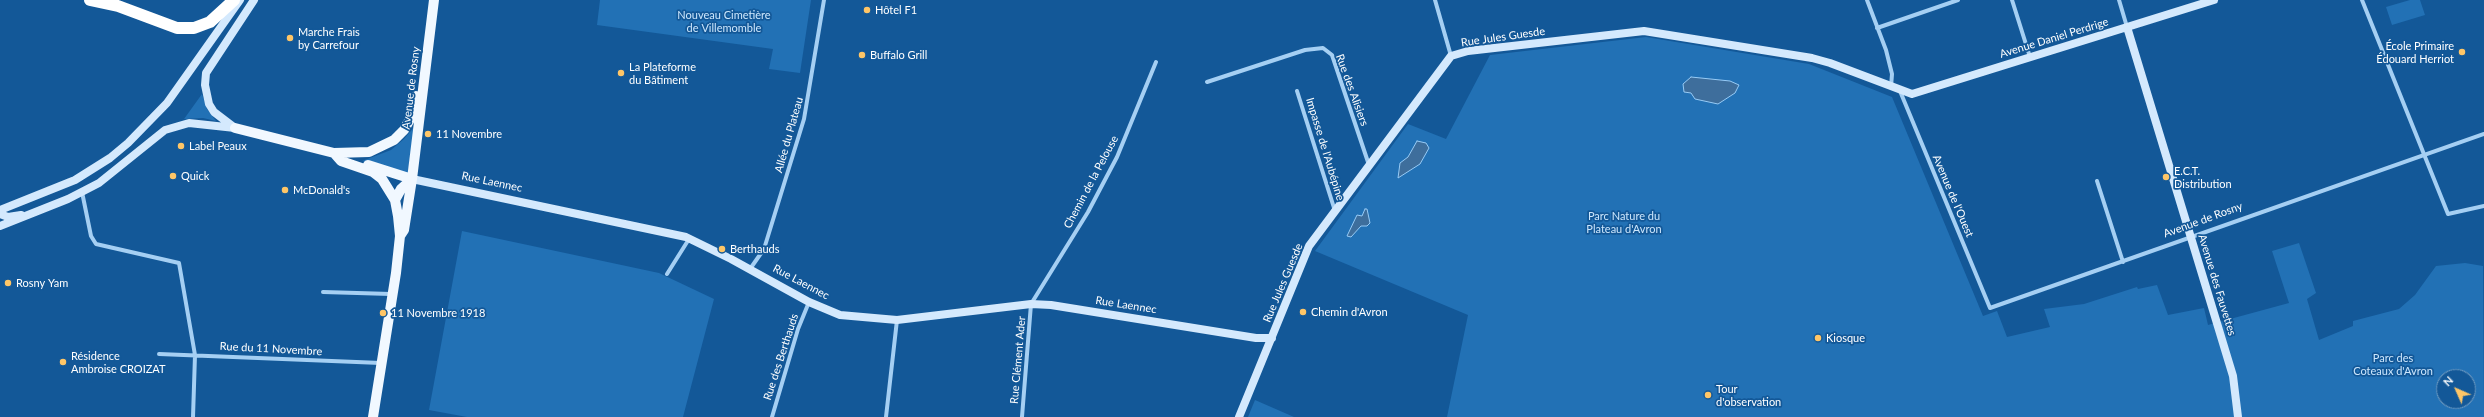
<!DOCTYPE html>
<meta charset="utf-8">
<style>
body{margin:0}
#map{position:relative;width:2484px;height:417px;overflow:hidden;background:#135898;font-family:Lato,sans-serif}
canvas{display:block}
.north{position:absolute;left:2436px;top:369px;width:40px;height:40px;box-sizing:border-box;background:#135898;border:1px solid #719bc1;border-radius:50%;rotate:315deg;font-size:11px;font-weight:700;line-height:16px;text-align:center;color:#fff}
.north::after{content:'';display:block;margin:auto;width:14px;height:18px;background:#ffc667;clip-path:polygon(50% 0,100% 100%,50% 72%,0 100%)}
</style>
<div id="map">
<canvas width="2484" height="417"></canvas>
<div class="north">N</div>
</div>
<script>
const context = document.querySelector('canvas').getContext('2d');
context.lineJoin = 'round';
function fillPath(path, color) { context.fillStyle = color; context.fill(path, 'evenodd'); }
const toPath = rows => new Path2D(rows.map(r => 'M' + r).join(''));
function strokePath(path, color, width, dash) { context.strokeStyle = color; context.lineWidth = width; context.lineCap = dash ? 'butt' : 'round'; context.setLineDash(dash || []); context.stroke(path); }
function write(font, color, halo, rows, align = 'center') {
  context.font = font + ' Lato,sans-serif'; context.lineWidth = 3.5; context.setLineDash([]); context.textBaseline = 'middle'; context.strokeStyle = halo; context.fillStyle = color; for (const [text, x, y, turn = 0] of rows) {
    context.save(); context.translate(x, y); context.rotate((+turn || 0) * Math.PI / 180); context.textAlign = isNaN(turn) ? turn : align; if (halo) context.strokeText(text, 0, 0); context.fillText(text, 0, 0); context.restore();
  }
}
fillPath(toPath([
 [600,0,811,0,800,73,769,69,773,49,597,25],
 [2410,0,2420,0,2425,15,2392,25,2386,7],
 [1646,37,1809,64,1892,97,1983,316,1997,311,2007,337,2050,327,2044,309,2084,304,2137,287,2138,289,2157,285,2168,315,2204,308,2208,325,2289,303,2272,251,2299,243,2316,293,2307,299,2319,340,2353,326,2353,321,2399,309,2415,295,2436,266,2465,263,2483,266,2484,417,1447,417,1468,315,1315,251,1408,124,1446,139,1490,55],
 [2444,377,2468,377,2468,401,2444,401],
 [202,94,207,109,216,121,203,118,184,119],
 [414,127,408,175,362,161,391,150,404,139],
 [462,231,659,273,714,299,683,417,467,417,429,410],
 [1255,400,1294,417,1248,417]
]), '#2271b5');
const water = toPath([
 [1691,77,1730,81,1739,85,1735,93,1718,104,1695,99,1691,93,1684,92,1683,84,1691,77],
 [1417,141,1426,143,1429,148,1420,164,1398,178,1400,163,1408,157,1417,141],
 [1365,209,1367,209,1370,223,1367,226,1361,226,1351,237,1347,236,1357,215,1362,216,1365,209]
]);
fillPath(water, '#3e6e9c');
strokePath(water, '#97cbf6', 1);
strokePath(toPath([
 [1435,0,1451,56],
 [1867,0,1886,50,1892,74,1891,87],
 [2012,0,2030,57],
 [2119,0,2127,27],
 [2362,0,2448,214,2484,206],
 [1877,28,1958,0],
 [1207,82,1305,50,1323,48,1332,55,1369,165],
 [1297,91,1335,211],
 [1900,91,1990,308,2484,134],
 [2097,181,2123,262],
 [82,192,91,236,96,244,179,263,195,355,193,417],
 [750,269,764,249,804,119,824,0],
 [667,274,689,239],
 [323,292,391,294],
 [159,354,381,363],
 [772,417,798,329,809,302],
 [886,417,897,320],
 [1022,417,1031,304,1088,212,1117,157,1156,62]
]), '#a5cff3', 4);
strokePath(toPath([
 [2127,27,2233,376,2238,417],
 [235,128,214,112,209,104,205,85,206,73,254,0],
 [412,179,686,237,731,259,809,302,840,315,897,320,1031,304,1051,305,1256,338,1272,338],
 [0,210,75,180,110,158,128,143,167,103,240,0],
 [0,214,8,217,21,215],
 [0,226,68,199,99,183,165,130,189,123,235,128],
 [1239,417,1309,246,1451,56,1468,51,1644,31,1812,58,1830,63,1912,94,2214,0]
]), '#d4e9fd', 8);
strokePath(toPath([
 [235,128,334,153,340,156],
 [334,153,341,161,373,172,382,179,395,200,398,216,400,236,396,273,373,417],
 [334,153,369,152,394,140,404,130,410,119,416,96],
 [368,165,412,179],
 [395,200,401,189,412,179],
 [400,236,404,230,412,179,434,0]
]), '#f1f8ff', 10);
strokePath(toPath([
 [90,0,118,6,177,28,194,28,210,22,234,0]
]), '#fff', 12);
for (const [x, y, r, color] of [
 [867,10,4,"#ffc667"],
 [290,38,4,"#ffc667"],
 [2462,52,4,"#ffc667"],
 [862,55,4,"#ffc667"],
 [621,73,4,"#ffc667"],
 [428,134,4,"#ffc667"],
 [181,146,4,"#ffc667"],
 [173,176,4,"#ffc667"],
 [2166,177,4,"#ffc667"],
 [285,190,4,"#ffc667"],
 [722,249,4,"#ffc667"],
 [8,283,4,"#ffc667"],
 [1303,312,4,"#ffc667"],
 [383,313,4,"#ffc667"],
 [1818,338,4,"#ffc667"],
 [63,362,4,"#ffc667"],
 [1708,395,4,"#ffc667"]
]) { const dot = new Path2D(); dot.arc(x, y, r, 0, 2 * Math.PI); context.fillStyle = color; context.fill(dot); strokePath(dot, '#135898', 1.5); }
write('11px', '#fff', '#135898', [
 ["Hôtel F1",875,10],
 ["Marche Frais",298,32],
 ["by Carrefour",298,45],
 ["École Primaire",2454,46,"right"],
 ["Édouard Herriot",2454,59,"right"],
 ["Buffalo Grill",870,55],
 ["La Plateforme",629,67],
 ["du Bâtiment",629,80],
 ["11 Novembre",436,134],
 ["Label Peaux",189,146],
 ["E.C.T.",2174,171],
 ["Distribution",2174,184],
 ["Quick",181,176],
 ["McDonald's",293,190],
 ["Berthauds",730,249],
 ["Rosny Yam",16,283],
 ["Chemin d'Avron",1311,312],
 ["11 Novembre 1918",391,313],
 ["Kiosque",1826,338],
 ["Résidence",71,356],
 ["Ambroise CROIZAT",71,369],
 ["Tour",1716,389],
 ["d'observation",1716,402]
], 'left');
write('11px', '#cde7fd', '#135898', [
 ["Nouveau Cimetière",724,15],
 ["de Villemomble",724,28],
 ["Parc Nature du",1624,216],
 ["Plateau d'Avron",1624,229],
 ["Parc des",2393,358],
 ["Coteaux d'Avron",2393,371]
]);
write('11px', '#fff', '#135898', [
 ["Rue Jules Guesde",1503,37,-8],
 ["Avenue Daniel Perdrige",2054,38,-17],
 ["Avenue de Rosny",411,88,-83],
 ["Rue des Alisiers",1352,90,70],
 ["Allée du Plateau",789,135,-74],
 ["Impasse de l'Aubépine",1325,149,73],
 ["Rue Laennec",492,182,12],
 ["Chemin de la Pelouse",1091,182,-62],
 ["Avenue de l'Ouest",1953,196,67],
 ["Avenue de Rosny",2203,220,-20],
 ["Rue Laennec",801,282,28],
 ["Rue Jules Guesde",1283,283,-67],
 ["Avenue des Fauvettes",2217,285,73],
 ["Rue Laennec",1126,305,9],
 ["Rue du 11 Novembre",271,349,3],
 ["Rue des Berthauds",781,357,-72],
 ["Rue Clément Ader",1018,360,-85]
]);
</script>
